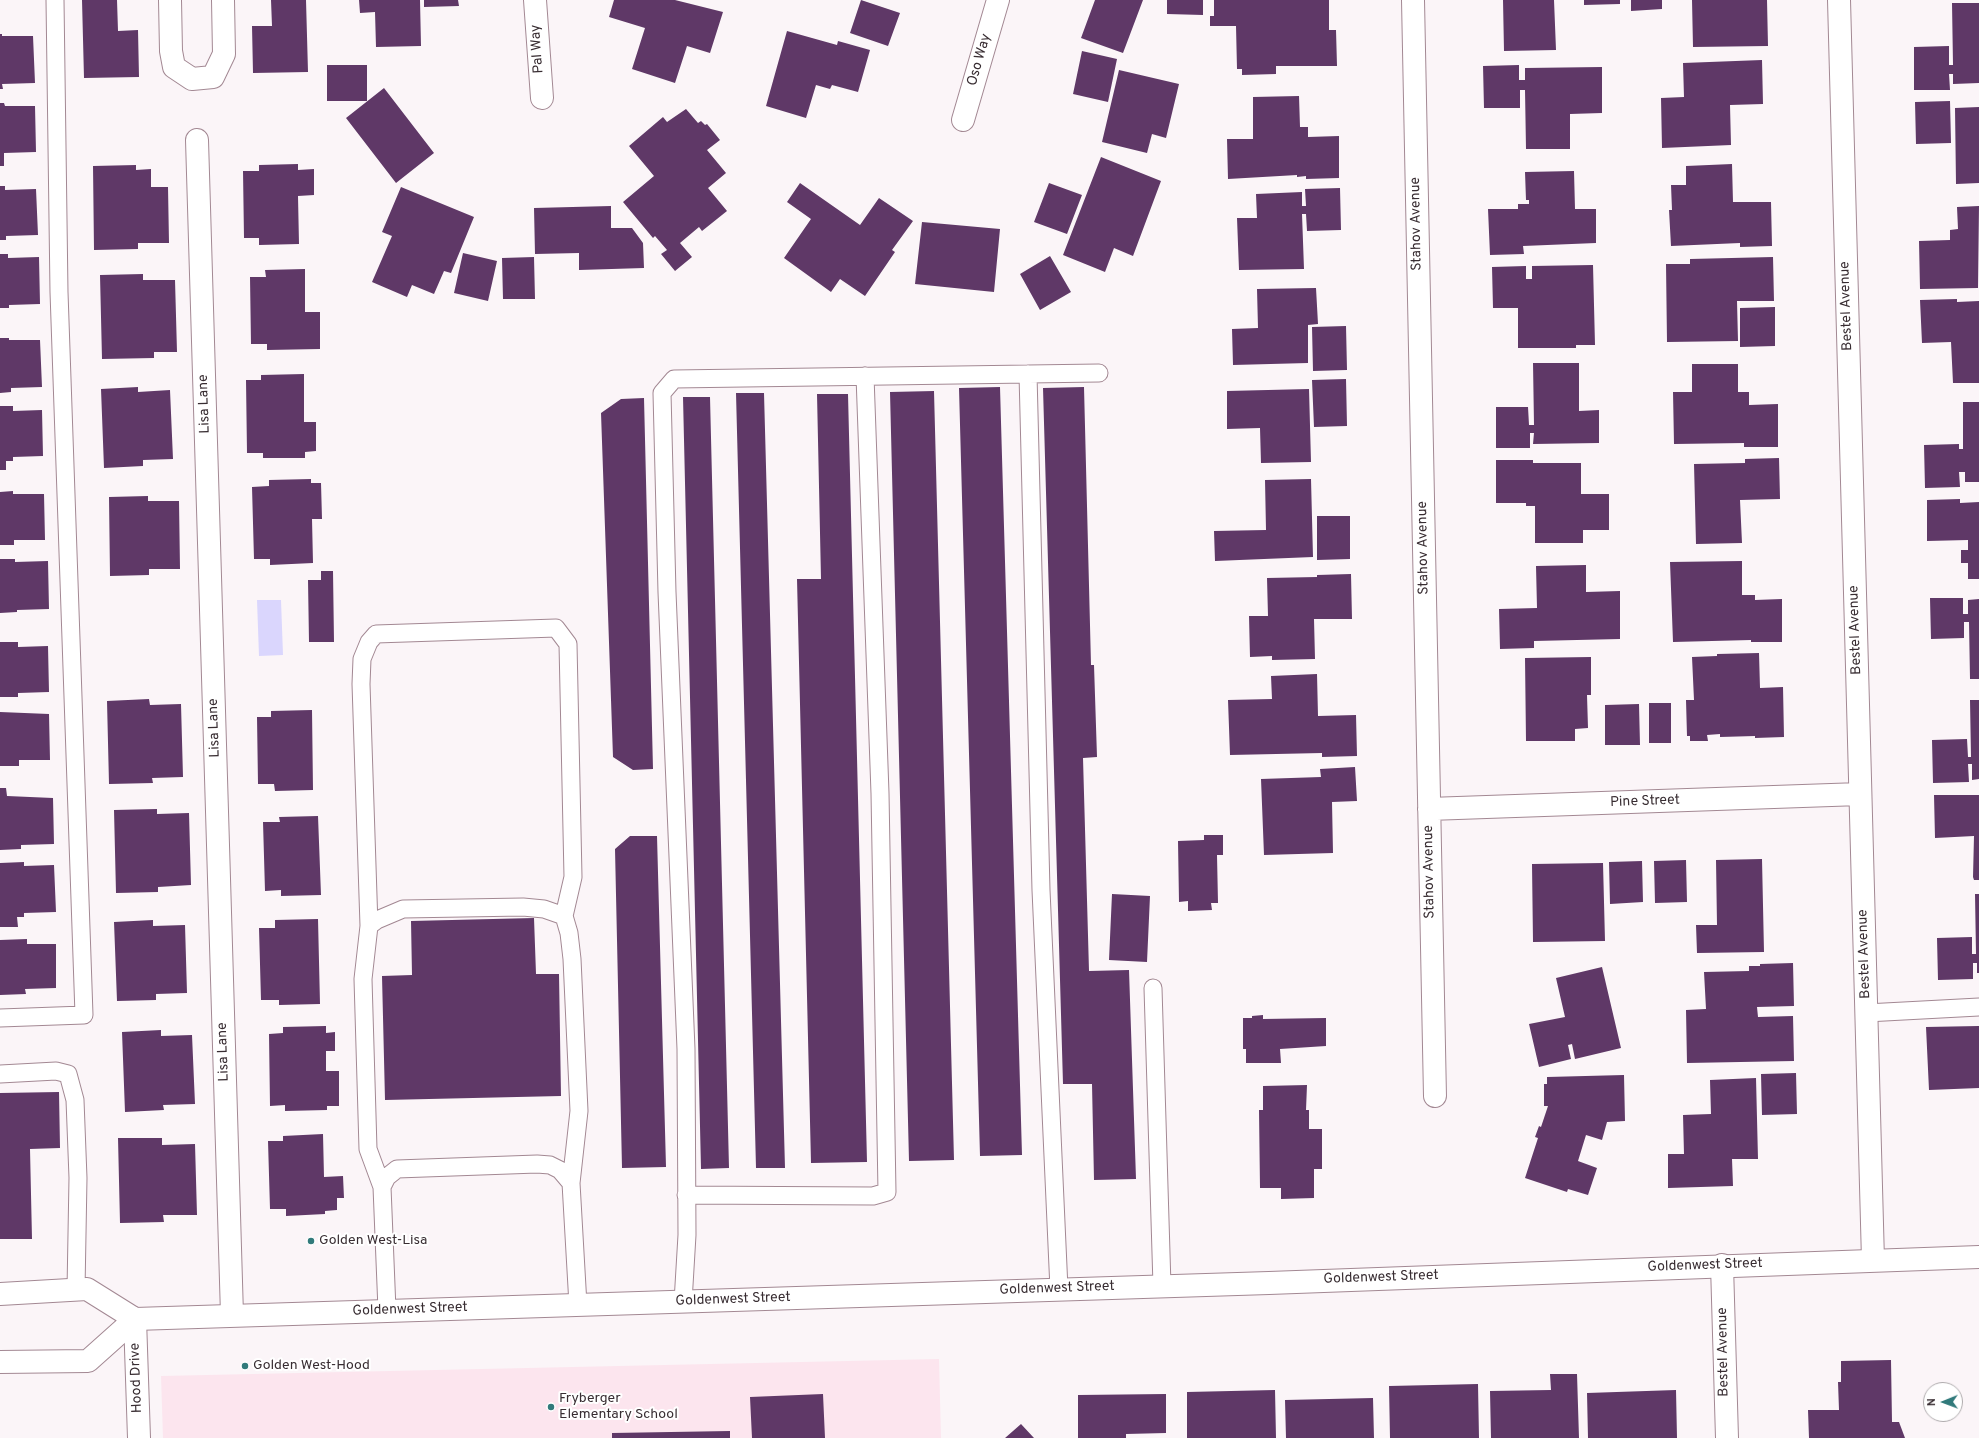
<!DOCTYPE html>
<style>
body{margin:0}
#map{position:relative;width:1979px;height:1438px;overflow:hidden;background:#fbf5f8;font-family:Overpass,sans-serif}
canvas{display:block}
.north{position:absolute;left:1923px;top:1382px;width:40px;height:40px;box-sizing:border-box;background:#fff;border:1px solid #afabad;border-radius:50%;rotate:269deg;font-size:11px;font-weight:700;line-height:16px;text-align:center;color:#382d32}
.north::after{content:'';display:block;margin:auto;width:14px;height:18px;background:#317a7b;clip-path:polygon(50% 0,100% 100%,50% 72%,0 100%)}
</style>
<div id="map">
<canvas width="1979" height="1438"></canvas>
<div class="north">N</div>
</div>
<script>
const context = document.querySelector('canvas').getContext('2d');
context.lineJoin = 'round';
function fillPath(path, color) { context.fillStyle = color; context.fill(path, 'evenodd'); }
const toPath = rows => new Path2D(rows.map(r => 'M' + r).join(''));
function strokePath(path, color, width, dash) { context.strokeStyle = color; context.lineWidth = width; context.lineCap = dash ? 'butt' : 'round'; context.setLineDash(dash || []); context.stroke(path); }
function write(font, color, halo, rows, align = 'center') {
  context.font = font + ' Overpass,sans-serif'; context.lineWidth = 4; context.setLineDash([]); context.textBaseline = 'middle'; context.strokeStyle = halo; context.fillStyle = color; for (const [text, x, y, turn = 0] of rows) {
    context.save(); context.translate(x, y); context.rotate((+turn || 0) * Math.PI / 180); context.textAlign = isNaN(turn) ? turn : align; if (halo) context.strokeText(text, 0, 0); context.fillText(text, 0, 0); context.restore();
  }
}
fillPath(toPath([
 [939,1359,941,1438,163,1438,161,1376]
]), '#fce5ee');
fillPath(toPath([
 [257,600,281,600,283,655,259,656]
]), '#dad6fd');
fillPath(toPath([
 [82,0,117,0,118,31,138,30,139,77,84,78],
 [271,0,306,0,308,72,253,73,252,26,272,26],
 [359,0,420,0,421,46,376,47,375,12,360,13],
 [424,0,458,0,459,6,424,7],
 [614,0,675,0,723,12,710,53,687,46,675,83,632,69,645,28,609,17],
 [861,0,900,13,888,46,850,33],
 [1095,0,1143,0,1123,53,1081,38],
 [1167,0,1203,0,1203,15,1167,14],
 [1214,0,1329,0,1329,30,1336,30,1337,66,1276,66,1276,74,1242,75,1242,69,1237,69,1236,26,1210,26,1210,16,1214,16],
 [1503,0,1554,0,1556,50,1504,51],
 [1584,0,1620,0,1620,4,1584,5],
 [1631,0,1662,0,1662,9,1631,11],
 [1692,0,1767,0,1768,46,1693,47],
 [1952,3,1979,3,1979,83,1953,84,1953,74,1949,74,1950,90,1914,90,1914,47,1949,46,1949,65,1953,65],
 [787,31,837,45,838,41,870,50,858,92,832,85,830,89,816,85,806,118,766,106],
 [0,34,2,34,2,36,33,36,35,83,2,84,3,89,0,89],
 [1082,51,1117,59,1108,102,1073,94],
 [1762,60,1763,104,1730,105,1731,145,1662,148,1661,98,1684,97,1683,63],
 [327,65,367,65,367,101,327,101],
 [1519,65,1519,80,1525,80,1525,68,1602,67,1602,113,1570,114,1570,149,1526,149,1525,90,1520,90,1520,108,1484,108,1483,66],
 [1119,70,1179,84,1166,138,1152,134,1147,153,1102,142],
 [384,88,434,153,396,183,346,118],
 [1299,96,1300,127,1308,127,1308,137,1339,136,1339,178,1306,179,1306,176,1297,177,1297,175,1228,179,1227,139,1253,139,1253,97],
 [1950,101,1951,143,1916,144,1915,102],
 [0,103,4,103,5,106,35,106,36,152,4,153,4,166,0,166],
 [1979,107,1979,183,1956,184,1955,108],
 [686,109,698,123,701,121,705,125,707,124,720,140,707,150,726,173,708,188,727,211,702,231,699,227,680,243,692,257,675,271,661,254,667,250,655,236,653,238,623,202,654,176,629,146,663,117,667,122],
 [1101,157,1161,181,1133,256,1114,248,1105,272,1063,255],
 [298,164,298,170,314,169,314,195,298,196,299,244,259,245,259,238,244,238,243,171,259,171,259,165],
 [1732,164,1733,202,1771,202,1772,246,1740,247,1740,243,1671,246,1669,210,1672,210,1671,185,1686,185,1686,166],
 [136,165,136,170,151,169,151,187,168,187,169,243,138,243,138,249,94,250,93,166],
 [1574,171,1575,209,1596,209,1596,243,1523,246,1524,254,1490,255,1488,209,1518,209,1518,204,1529,204,1529,200,1526,200,1525,172],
 [800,183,860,225,879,198,913,221,892,250,895,252,865,296,840,279,831,292,784,258,811,219,787,202],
 [1049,183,1082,195,1067,234,1034,222],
 [0,186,5,186,5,190,36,189,38,235,6,236,6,240,0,240],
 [401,187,474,217,451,273,444,271,434,294,412,285,407,297,372,282,392,236,382,232],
 [1340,188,1341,230,1307,231,1306,214,1302,214,1304,269,1239,270,1237,218,1257,218,1256,194,1302,192,1302,206,1306,206,1305,189],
 [611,206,611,228,632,228,643,243,644,268,579,270,579,253,535,254,534,208],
 [1979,206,1978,288,1920,289,1919,241,1950,240,1950,230,1958,229,1957,207],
 [922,222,1000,229,994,292,915,284],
 [463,253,497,261,488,301,454,293],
 [0,254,8,254,8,258,39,257,40,304,9,305,9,308,0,308],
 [1050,256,1071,292,1040,310,1020,274],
 [534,257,535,299,503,299,502,258],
 [1773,257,1774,301,1737,301,1738,341,1667,342,1666,264,1690,264,1690,259],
 [1593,265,1595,345,1576,345,1576,348,1518,348,1518,308,1493,308,1492,267,1526,266,1526,279,1532,279,1532,266],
 [305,269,305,312,320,312,320,349,267,350,267,344,251,344,250,277,266,277,265,270],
 [143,274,143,280,175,280,177,352,154,352,154,358,102,359,100,275],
 [1316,288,1318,324,1308,325,1308,363,1233,365,1232,329,1258,328,1257,289],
 [1957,299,1957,302,1979,301,1979,383,1953,383,1951,342,1922,343,1920,300],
 [1775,307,1775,346,1740,347,1740,308],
 [1346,326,1347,370,1313,371,1312,327],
 [0,338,9,338,9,340,40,340,42,387,11,388,11,392,0,393],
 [1533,363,1579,363,1579,411,1599,410,1599,443,1533,444,1534,433,1530,433,1530,448,1496,448,1496,407,1528,407,1529,425,1534,425],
 [1692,364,1738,364,1738,392,1749,392,1749,405,1778,404,1778,447,1744,447,1744,443,1674,444,1673,392,1692,392],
 [304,374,304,422,316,422,316,451,305,452,305,458,263,458,263,453,247,453,246,380,261,380,261,375],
 [1346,379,1347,426,1314,427,1312,380],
 [138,387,138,392,170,390,173,459,143,460,143,466,104,468,101,389],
 [1000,387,1022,1155,980,1156,959,388],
 [1084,387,1091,665,1094,665,1097,757,1083,758,1089,971,1129,970,1136,1179,1094,1180,1092,1084,1063,1084,1043,388],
 [1309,389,1311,462,1261,463,1260,428,1227,429,1227,391],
 [934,391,954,1160,909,1161,890,392],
 [736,393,764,393,785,1168,756,1168],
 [817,394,848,394,867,1162,811,1163,797,579,821,579],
 [683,397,710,397,729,1168,701,1169],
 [644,398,653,769,633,770,613,757,601,413,621,399],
 [1963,402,1979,402,1979,482,1965,482,1965,472,1959,472,1960,487,1925,488,1924,445,1959,444,1959,449,1963,449],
 [0,406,13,406,13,411,42,410,43,456,13,457,13,461,6,461,6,470,0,470],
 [1779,458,1780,499,1740,500,1742,543,1696,544,1694,464,1745,463,1745,459],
 [1496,460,1533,460,1533,463,1581,463,1581,494,1609,494,1609,530,1583,530,1583,543,1535,543,1535,506,1526,506,1526,503,1496,503],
 [311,479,311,483,321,483,322,519,312,519,313,563,270,565,270,559,254,559,252,487,269,486,269,480],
 [1311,479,1313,557,1215,561,1214,531,1266,530,1265,480],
 [13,491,13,494,44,494,45,540,14,540,14,545,0,545,0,492],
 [148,496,148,501,179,501,180,569,149,569,149,575,110,576,109,497],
 [1960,499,1960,503,1979,502,1979,579,1968,579,1968,563,1961,563,1961,550,1968,550,1968,540,1927,541,1927,500],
 [1317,516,1350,516,1350,559,1317,560],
 [0,559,15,559,15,562,48,561,49,609,17,610,17,612,0,613],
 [1742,561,1742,595,1755,595,1755,600,1782,599,1782,642,1751,642,1751,640,1673,642,1670,562],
 [1586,565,1586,592,1620,591,1620,639,1534,641,1534,648,1500,649,1499,609,1537,608,1536,566],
 [321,571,333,571,334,642,309,642,308,580,321,580],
 [1351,574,1352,619,1314,619,1315,659,1272,660,1272,656,1250,657,1249,616,1268,616,1267,578,1317,577,1317,575],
 [1930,598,1963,598,1963,614,1968,614,1968,600,1979,599,1979,679,1970,679,1969,622,1964,622,1964,638,1931,639],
 [0,642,18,642,18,647,48,646,49,692,18,693,18,697,0,697],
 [1759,653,1760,688,1783,687,1784,737,1755,738,1755,736,1720,737,1720,734,1707,735,1708,741,1690,741,1690,736,1687,736,1686,700,1694,700,1692,657,1717,656,1717,654],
 [1591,657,1591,695,1587,695,1588,728,1575,729,1575,741,1526,741,1525,658],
 [1317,674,1318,716,1356,715,1357,756,1322,757,1322,753,1230,755,1228,700,1272,699,1271,676],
 [149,699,150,705,181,704,183,777,152,778,153,783,109,784,107,701],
 [1970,700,1979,700,1979,779,1972,780,1972,764,1968,764,1969,782,1933,783,1932,740,1967,739,1968,757,1971,757],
 [1649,703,1671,703,1671,743,1649,743],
 [1639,704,1640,745,1605,745,1605,705],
 [312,710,313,790,275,791,274,784,258,784,257,717,271,717,271,711],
 [0,712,49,714,50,760,19,760,19,766,0,766],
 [1355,767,1357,801,1332,802,1333,853,1264,855,1261,779,1321,777,1320,769],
 [0,788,6,788,7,796,53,798,54,844,21,845,21,849,0,850],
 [1934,795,1979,795,1979,880,1974,880,1973,877,1974,836,1935,838],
 [157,809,157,814,189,813,191,885,158,887,158,892,116,893,114,810],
 [318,816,321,895,281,896,281,890,265,891,263,822,280,822,279,817],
 [1204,835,1223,835,1223,855,1217,855,1218,903,1211,903,1212,910,1188,911,1188,901,1179,902,1178,841,1204,840],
 [630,836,657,836,666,1167,622,1168,615,849],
 [1762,859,1764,952,1697,953,1696,925,1717,925,1716,860],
 [1686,860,1687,902,1655,903,1654,861],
 [1642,861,1643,902,1610,904,1609,862],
 [24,862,24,866,54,865,56,912,24,913,24,917,17,917,18,927,0,927,0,863],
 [1603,863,1605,941,1533,942,1532,864],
 [1112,894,1150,896,1147,962,1109,960],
 [1975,894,1979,894,1979,973,1977,973,1977,963,1973,963,1973,979,1938,980,1937,938,1972,937,1972,954,1976,954],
 [534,918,536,974,559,974,561,1096,385,1100,382,976,412,975,411,921],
 [318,919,320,1004,279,1005,279,1000,261,1000,259,928,275,928,275,920],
 [153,920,153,926,185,925,187,993,156,994,156,1000,117,1001,114,922],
 [27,939,27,944,56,944,56,988,25,989,26,994,0,995,0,940],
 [1793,963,1794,1006,1757,1007,1758,1017,1793,1016,1794,1061,1687,1063,1686,1010,1706,1009,1704,972,1749,971,1749,966,1760,966,1760,964],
 [1602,967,1621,1048,1575,1059,1572,1044,1568,1045,1571,1059,1539,1067,1529,1024,1565,1017,1556,978],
 [1263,1015,1263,1019,1326,1018,1326,1046,1280,1049,1281,1063,1246,1063,1246,1049,1243,1049,1243,1018,1252,1018,1252,1016],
 [326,1026,326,1033,335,1032,335,1051,326,1051,326,1071,339,1071,339,1106,327,1106,327,1110,285,1111,285,1105,270,1106,269,1034,283,1033,283,1027],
 [1979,1026,1979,1088,1929,1090,1926,1027],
 [161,1030,161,1036,192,1035,195,1104,163,1105,164,1110,125,1112,122,1032],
 [1796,1073,1797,1114,1762,1115,1761,1074],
 [1624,1075,1625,1121,1607,1122,1602,1140,1586,1135,1578,1161,1597,1168,1588,1195,1568,1189,1567,1192,1525,1178,1538,1138,1535,1137,1539,1126,1541,1127,1548,1106,1544,1106,1544,1084,1547,1084,1547,1077],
 [1756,1078,1758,1159,1732,1159,1733,1186,1668,1188,1668,1154,1684,1154,1683,1115,1711,1114,1710,1080],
 [1307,1085,1306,1110,1309,1110,1309,1129,1322,1129,1322,1169,1314,1169,1314,1198,1281,1199,1281,1188,1260,1188,1259,1110,1263,1110,1263,1086],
 [59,1092,60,1148,30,1149,32,1239,0,1239,0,1093],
 [323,1134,324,1177,343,1176,344,1198,337,1198,337,1210,325,1211,325,1214,286,1216,286,1209,270,1209,268,1141,283,1141,283,1136],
 [118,1138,162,1138,162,1145,195,1144,197,1215,163,1215,164,1222,120,1223],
 [1891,1360,1892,1422,1899,1422,1905,1438,1809,1438,1808,1410,1839,1410,1838,1382,1841,1382,1841,1361],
 [1550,1374,1577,1374,1579,1438,1491,1438,1490,1391,1551,1390],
 [1478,1384,1479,1438,1390,1438,1389,1386],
 [1275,1390,1276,1438,1187,1438,1187,1392],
 [1676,1390,1677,1438,1588,1438,1587,1393],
 [823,1394,825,1438,752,1438,750,1397],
 [1166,1394,1166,1433,1126,1434,1126,1438,1078,1438,1078,1395],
 [1373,1398,1374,1438,1286,1438,1285,1400],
 [1021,1424,1034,1438,1005,1438],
 [730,1431,730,1438,612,1438,612,1433]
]), '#5f3867');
const service = toPath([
 [1028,374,1041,890,1059,1289],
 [369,926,361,684,362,659,369,642,376,634,556,628,568,644,573,877,564,916],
 [1153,988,1162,1286],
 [1866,1013,1979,1007],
 [0,1018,84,1015,59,292,55,0],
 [0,1074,56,1071,68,1074,75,1100,78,1178,76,1290],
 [382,1187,387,1177,397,1169,537,1164,550,1165,560,1170,571,1183,578,1305],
 [686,1195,873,1196,887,1192,880,793,865,376],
 [683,1302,687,1235,686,1049,667,592,662,393,674,379,1099,373],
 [387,1310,382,1187,368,1149,363,979,369,926,377,920,403,909,523,907,544,909,564,916,569,933,572,959,579,1111,571,1183]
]);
const minor = toPath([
 [170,0,171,51,174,67,192,79,213,77,224,54,223,0],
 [535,0,542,98],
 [1413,0,1435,1096],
 [1839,0,1873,1260],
 [963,120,998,0],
 [197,140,232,1315],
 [1429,809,1860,794],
 [1722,1265,1727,1438],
 [135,1319,139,1438]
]);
const secondary = toPath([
 [0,1294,87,1289,135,1319,1269,1283,1979,1257],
 [0,1362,88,1361,135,1319]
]);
strokePath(service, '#a38893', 19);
strokePath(minor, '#a38893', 24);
strokePath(secondary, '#a38893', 24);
strokePath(service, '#fff', 17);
strokePath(minor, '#fff', 22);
strokePath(secondary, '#fff', 22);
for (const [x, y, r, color] of [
 [311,1241,4,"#317a7b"],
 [245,1366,4,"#317a7b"],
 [551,1407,4,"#317a7b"]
]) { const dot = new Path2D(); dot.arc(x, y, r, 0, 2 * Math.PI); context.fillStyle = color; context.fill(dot); strokePath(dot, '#fff', 1.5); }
write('14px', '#382d32', '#fff', [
 ["Pal Way",538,49,-94],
 ["Oso Way",980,60,-74],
 ["Stahov Avenue",1417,224,-91],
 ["Bestel Avenue",1847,306,-92],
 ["Lisa Lane",205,404,-92],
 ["Stahov Avenue",1424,548,-91],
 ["Bestel Avenue",1856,630,-92],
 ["Lisa Lane",215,728,-92],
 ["Pine Street",1645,802,-2],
 ["Stahov Avenue",1430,872,-91],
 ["Bestel Avenue",1865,954,-92],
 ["Lisa Lane",224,1052,-92],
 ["Goldenwest Street",1705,1266,-2],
 ["Goldenwest Street",1381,1278,-2],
 ["Goldenwest Street",1057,1289,-2],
 ["Goldenwest Street",733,1300,-2],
 ["Goldenwest Street",410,1310,-2],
 ["Bestel Avenue",1724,1352,-91],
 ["Hood Drive",137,1378,-92]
]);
write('14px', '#382d32', '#fff', [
 ["Golden West-Lisa",319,1241],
 ["Golden West-Hood",253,1366],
 ["Fryberger",559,1399],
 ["Elementary School",559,1415]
], 'left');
</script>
